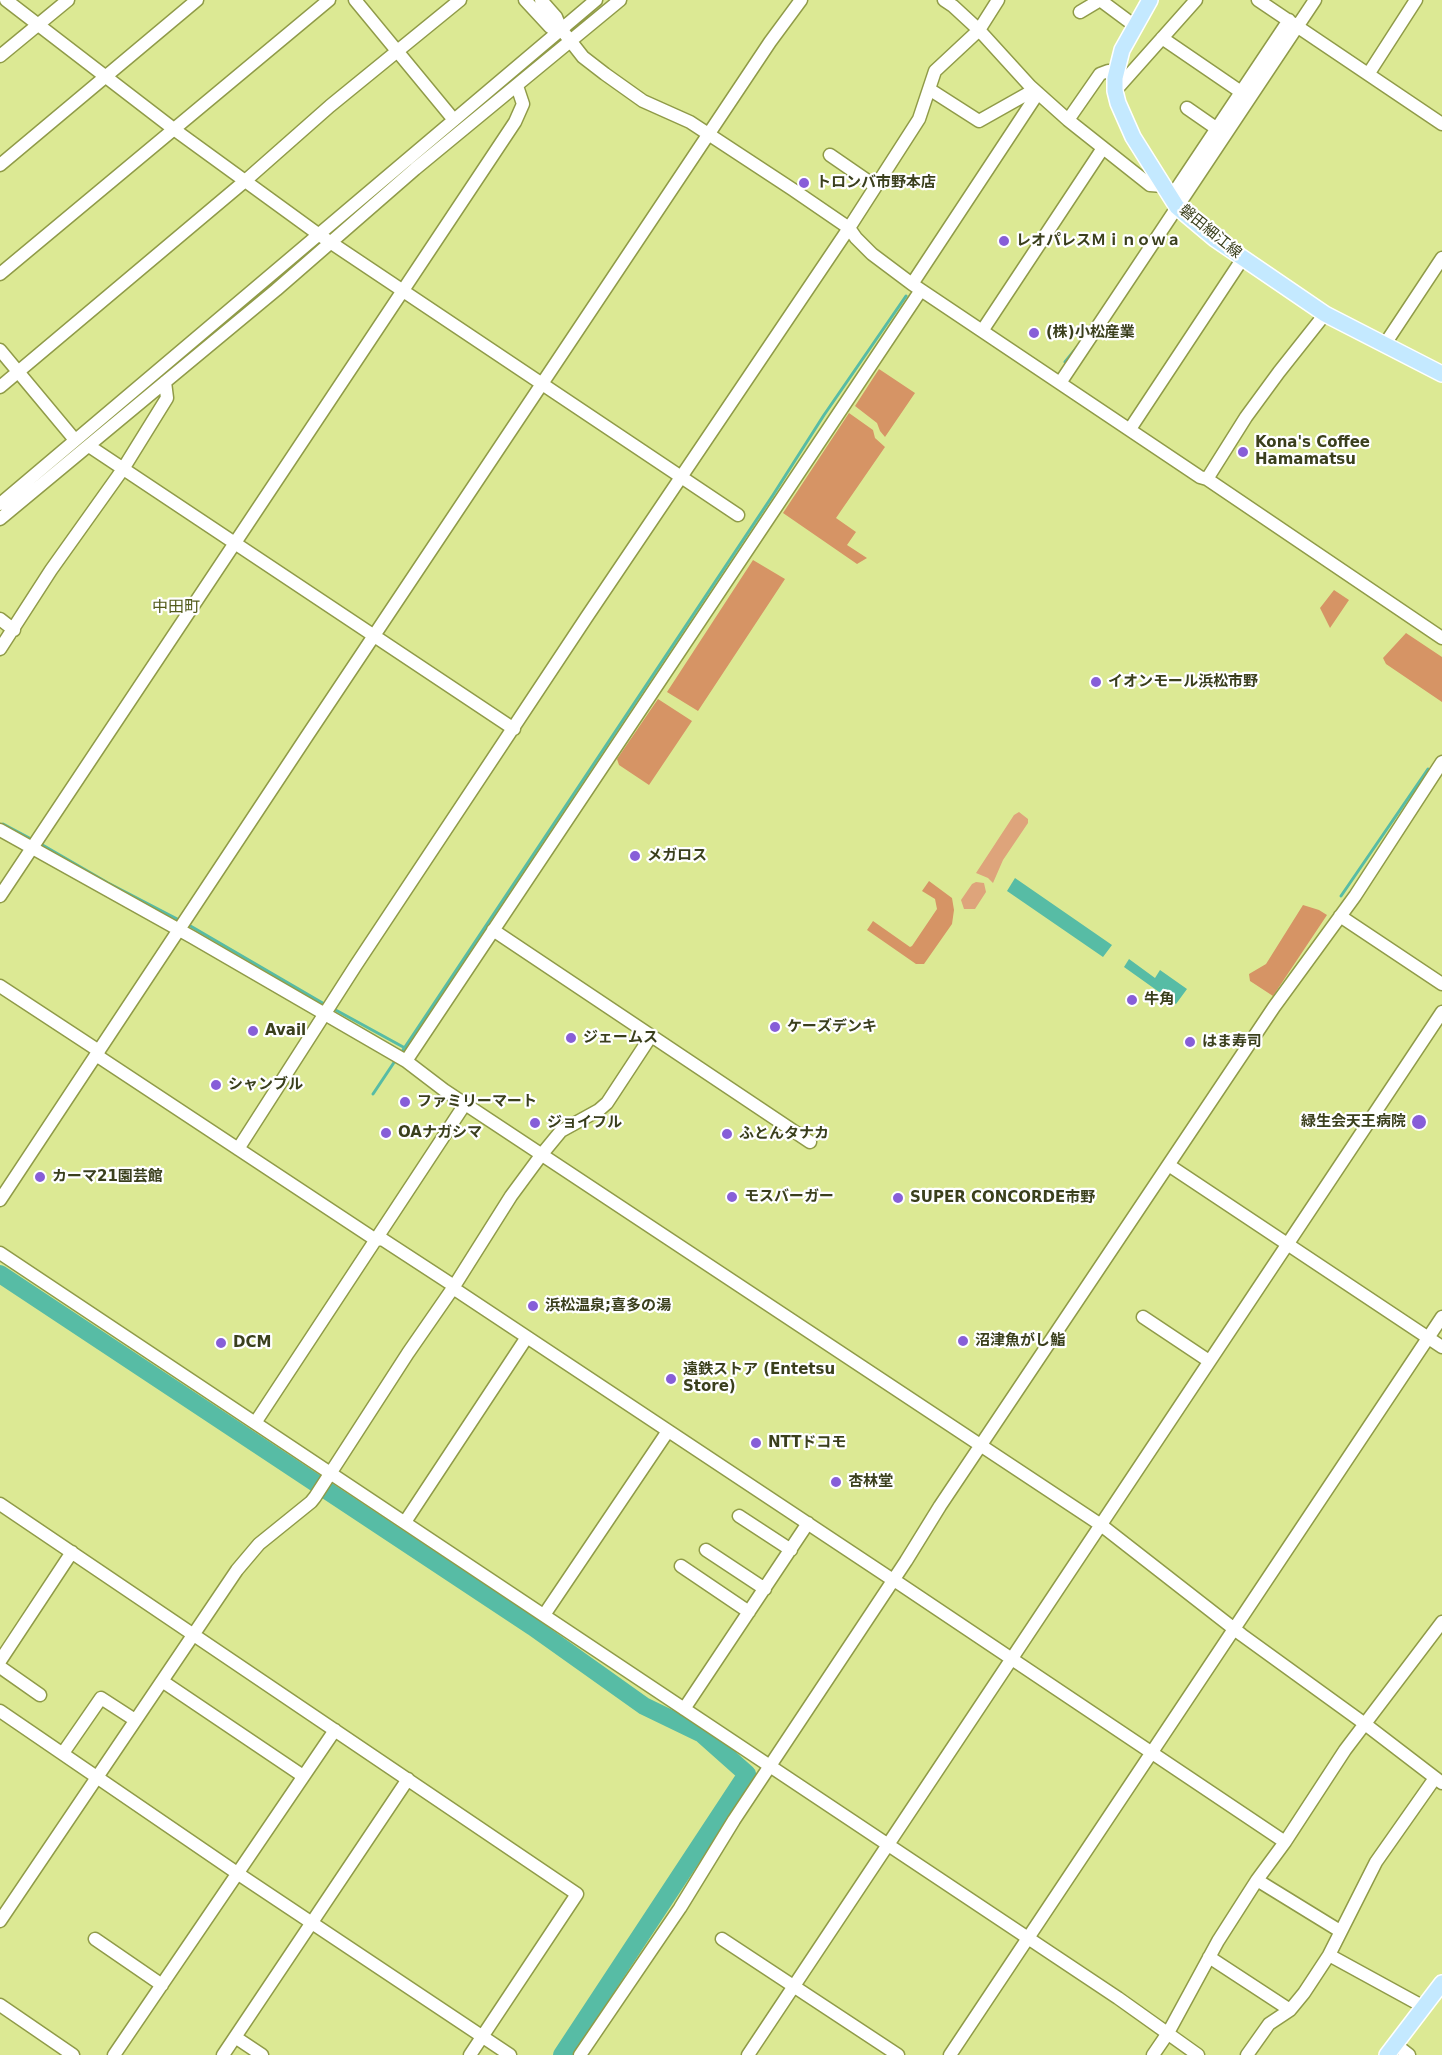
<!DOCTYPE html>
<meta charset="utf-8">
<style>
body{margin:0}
canvas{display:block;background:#dce994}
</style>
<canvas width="1442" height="2055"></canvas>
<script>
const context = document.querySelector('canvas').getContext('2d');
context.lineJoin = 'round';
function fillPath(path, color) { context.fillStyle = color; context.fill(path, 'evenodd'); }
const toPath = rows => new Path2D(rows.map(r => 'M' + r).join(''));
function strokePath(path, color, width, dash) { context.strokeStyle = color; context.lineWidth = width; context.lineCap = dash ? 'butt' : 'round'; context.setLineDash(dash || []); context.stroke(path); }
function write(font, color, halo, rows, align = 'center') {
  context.font = font + ' "DejaVu Sans","Noto Sans JP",sans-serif'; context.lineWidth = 4.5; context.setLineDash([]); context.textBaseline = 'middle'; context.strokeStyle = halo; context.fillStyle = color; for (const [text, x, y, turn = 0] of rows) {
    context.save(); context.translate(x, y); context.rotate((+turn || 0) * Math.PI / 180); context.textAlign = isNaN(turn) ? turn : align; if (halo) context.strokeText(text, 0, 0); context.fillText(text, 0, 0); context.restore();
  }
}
fillPath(toPath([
 [1019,812,1028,819,1028,823,1003,860,993,883,988,878,976,873,1014,815],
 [976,882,984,883,986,892,975,909,964,909,961,900,972,884]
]), '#dea47b');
fillPath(toPath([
 [879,369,915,393,885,437,880,431,877,423,855,406],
 [849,413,873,430,875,438,885,447,836,518,856,532,847,545,867,558,857,564,783,513],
 [753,560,785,579,698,711,667,692],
 [1334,590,1349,600,1330,628,1320,608],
 [1406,633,1442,657,1442,702,1386,664,1383,658],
 [658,699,692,721,649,785,619,765,617,759],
 [929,881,952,898,954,910,952,924,924,964,916,964,867,930,873,921,910,947,912,946,937,909,935,899,922,891],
 [1303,905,1319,910,1327,915,1273,996,1250,981,1249,974,1266,964]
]), '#d69465');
fillPath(toPath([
 [1015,878,1112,945,1103,957,1007,891],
 [1129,959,1155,978,1160,970,1187,989,1176,1004,1124,967]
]), '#57bca5');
strokePath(toPath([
 [1065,362,1078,346],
 [1,827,3,824,33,840],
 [39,843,108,883,181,921],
 [1341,896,1428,769],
 [187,924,326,1005],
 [332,1008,405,1048],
 [401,1053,773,495,824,415,906,296],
 [373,1094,397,1058]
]), '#57bca5', 3);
strokePath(toPath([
 [0,1274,533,1627,644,1706,702,1734,747,1774,562,2055]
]), '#57bca5', 18);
const minor = toPath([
 [6,0,175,130,318,234,738,515],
 [355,0,454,120],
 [525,0,550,27,561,29],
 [541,0,556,17,561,29,583,57,605,74,643,101,690,122,792,189,849,228,856,238,872,254,912,284,1200,477,1207,479,1442,638],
 [944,0,953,6,979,30,1030,86,1068,120,1150,185,1163,186],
 [1258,0,1442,124],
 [1080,12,1100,0,1135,26],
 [1162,38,1241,92],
 [0,56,68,0],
 [1369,73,1416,0],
 [929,89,979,121,1034,90],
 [1115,91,1196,0],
 [1187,108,1223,133],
 [1068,120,1100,74,1108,71,1116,71],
 [830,155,875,186],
 [0,165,197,0],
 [1171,197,1289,20],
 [0,274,329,0],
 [912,284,1038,93],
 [982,331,1103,148],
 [1385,344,1442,258],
 [0,350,75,440],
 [1060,383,1315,0],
 [0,387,245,181,330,106,460,0],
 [1130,429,1243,258],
 [89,446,514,729],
 [1207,479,1246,417,1279,372,1325,314],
 [0,504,596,0],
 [0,519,276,290,415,169,620,0],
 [0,619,14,630],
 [0,649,51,570,123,469,167,398,165,382],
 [0,830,192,937,406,1061,444,1090,1101,1525,1242,1635,1365,1724,1442,1783],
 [0,896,515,122,523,104,517,86],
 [1340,916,1442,984],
 [493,930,810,1142],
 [0,986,99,1051],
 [96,1055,376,1240,382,1239,451,1284,453,1288,893,1580],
 [406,1061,921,290],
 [238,1149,356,965,586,618,849,228,919,119,935,71,979,30,998,0],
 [1170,1166,1442,1347],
 [0,1200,307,736,770,42,801,0],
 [0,1253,1118,1998,1198,2055],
 [1143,1317,1209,1361],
 [255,1423,465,1104],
 [0,1504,577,1894,470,2055],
 [739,1516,791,1550],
 [405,1522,527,1337],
 [706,1550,765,1589],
 [681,1566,749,1612],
 [894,1580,1285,1842],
 [544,1615,668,1431],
 [0,1661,72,1552],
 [0,1667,40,1695],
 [162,1681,303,1776],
 [684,1709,808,1523],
 [0,1711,237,1873,510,2055],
 [63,1753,101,1698,135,1720],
 [1257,1880,1340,1931],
 [0,1921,237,1570,259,1544,311,1502,315,1497,408,1353,453,1288,511,1196,542,1154,561,1131,599,1110,607,1103,651,1036],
 [95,1939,162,1985],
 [722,1939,898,2055],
 [1329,1955,1424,2007],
 [1209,1957,1290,2010],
 [0,2005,73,2055],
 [235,2037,262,2055],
 [1395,2044,1409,2055],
 [114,2055,335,1730],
 [223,2055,408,1779],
 [580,2055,680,1908,734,1820,906,1561,940,1506,1274,1007,1355,896,1442,762],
 [748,2055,1442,1012],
 [950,2055,1442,1317],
 [1153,2055,1168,2033,1218,1941,1257,1880,1285,1842,1345,1750,1442,1622],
 [1247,2055,1269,2024,1290,2010,1304,1993,1329,1955,1376,1862,1435,1778]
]);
const major = toPath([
 [1150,0,1122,50,1115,78,1115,91,1118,103,1133,137,1177,207,1215,239,1325,314,1442,374],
 [1387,2055,1442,1983]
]);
strokePath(minor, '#909b48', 15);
strokePath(major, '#fff', 18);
strokePath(minor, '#fff', 12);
strokePath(major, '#c4e9ff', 15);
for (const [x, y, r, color] of [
 [804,183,6,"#875ed8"],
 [1004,241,6,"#875ed8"],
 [1034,333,6,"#875ed8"],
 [1243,452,6,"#875ed8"],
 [1096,682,6,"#875ed8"],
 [635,856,6,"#875ed8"],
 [1132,1000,6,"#875ed8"],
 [775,1027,6,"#875ed8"],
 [253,1031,6,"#875ed8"],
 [571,1038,6,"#875ed8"],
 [1190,1042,6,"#875ed8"],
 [216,1085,6,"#875ed8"],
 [405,1102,6,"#875ed8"],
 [1419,1122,8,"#875ed8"],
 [535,1123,6,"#875ed8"],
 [386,1133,6,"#875ed8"],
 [727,1134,6,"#875ed8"],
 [40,1177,6,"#875ed8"],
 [732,1197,6,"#875ed8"],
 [898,1198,6,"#875ed8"],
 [533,1306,6,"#875ed8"],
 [963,1341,6,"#875ed8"],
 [221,1343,6,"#875ed8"],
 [671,1379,6,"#875ed8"],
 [756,1443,6,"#875ed8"],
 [836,1482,6,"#875ed8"]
]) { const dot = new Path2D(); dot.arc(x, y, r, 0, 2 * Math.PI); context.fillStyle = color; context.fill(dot); strokePath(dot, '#fff', 2); }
write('bold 15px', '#3a3f1c', '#fff', [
 ["トロンバ市野本店",816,183],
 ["レオパレスＭｉｎｏｗａ",1016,241],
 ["(株)小松産業",1046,333],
 ["Kona's Coffee",1255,443],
 ["Hamamatsu",1255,460],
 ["イオンモール浜松市野",1108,682],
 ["メガロス",647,856],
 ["牛角",1144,1000],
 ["ケーズデンキ",787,1027],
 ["Avail",265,1031],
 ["ジェームス",583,1038],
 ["はま寿司",1202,1042],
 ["シャンブル",228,1085],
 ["ファミリーマート",417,1102],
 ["緑生会天王病院",1406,1122,"right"],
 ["ジョイフル",547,1123],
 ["OAナガシマ",398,1133],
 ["ふとんタナカ",739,1134],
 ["カーマ21園芸館",52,1177],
 ["モスバーガー",744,1197],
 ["SUPER CONCORDE市野",910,1198],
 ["浜松温泉;喜多の湯",545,1306],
 ["沼津魚がし鮨",975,1341],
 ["DCM",233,1343],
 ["遠鉄ストア (Entetsu",683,1370],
 ["Store)",683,1387],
 ["NTTドコモ",768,1443],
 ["杏林堂",848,1482]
], 'left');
write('15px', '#3a3f1c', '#fff', [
 ["磐田細江線",1210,232,39]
]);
write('16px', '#535b1b', '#fff', [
 ["中田町",176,608]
]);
</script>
